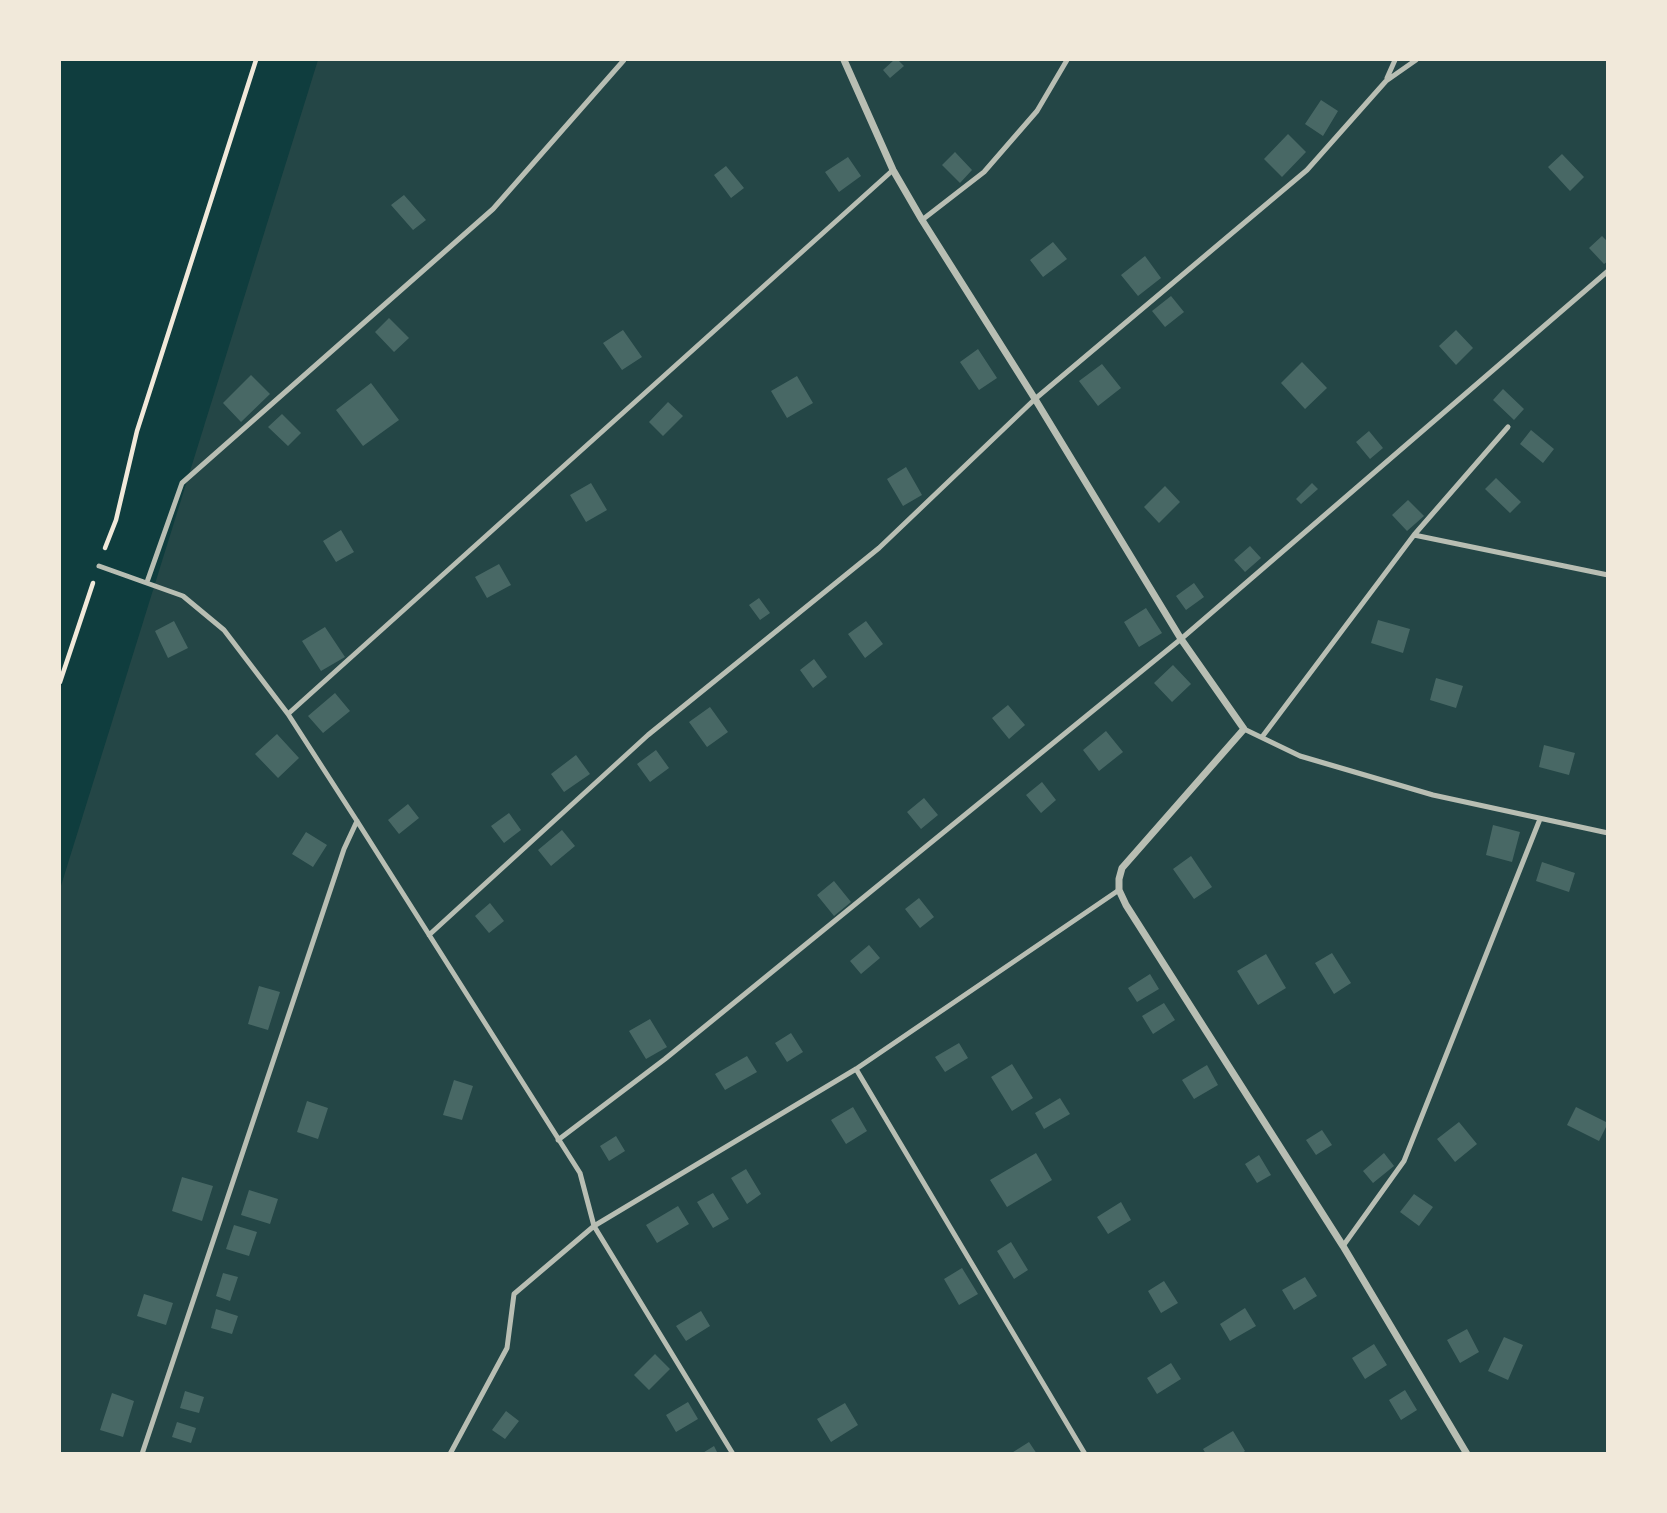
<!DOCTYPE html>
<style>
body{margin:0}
#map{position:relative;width:1667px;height:1513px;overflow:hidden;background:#0f3d3e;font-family:Manrope,sans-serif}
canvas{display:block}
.frame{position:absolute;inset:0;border:61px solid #f1e9da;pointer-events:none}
</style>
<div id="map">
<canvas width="1667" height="1513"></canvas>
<div class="frame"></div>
</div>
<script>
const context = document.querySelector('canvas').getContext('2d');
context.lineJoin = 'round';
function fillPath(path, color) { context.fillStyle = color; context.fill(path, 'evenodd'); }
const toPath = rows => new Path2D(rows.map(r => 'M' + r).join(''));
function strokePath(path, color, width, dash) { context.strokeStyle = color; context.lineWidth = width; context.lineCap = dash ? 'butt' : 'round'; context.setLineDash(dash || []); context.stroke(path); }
fillPath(toPath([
 [318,60,1607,60,1607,1453,60,1454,60,889]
]), '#244646');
fillPath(toPath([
 [894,60,898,60,904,66,890,78,883,70],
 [1321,100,1338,111,1323,136,1305,124],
 [1288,134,1306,152,1282,177,1264,159],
 [955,152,972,170,960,183,942,165],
 [1562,154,1584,177,1570,191,1548,167],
 [848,157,861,176,839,192,825,172],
 [726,166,744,188,731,198,714,175],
 [404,195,426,220,413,230,391,205],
 [1602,236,1608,242,1608,261,1604,264,1589,248],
 [1053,242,1067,259,1043,277,1030,260],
 [1145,256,1161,278,1138,296,1121,275],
 [1171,296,1184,312,1165,327,1152,311],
 [389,318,409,338,394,352,375,332],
 [623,330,642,357,622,370,603,343],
 [1456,330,1473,348,1456,365,1439,346],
 [978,349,997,378,979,390,960,362],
 [1302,362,1327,388,1305,409,1281,383],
 [1102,364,1121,388,1098,406,1079,381],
 [251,375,270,394,241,422,223,403],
 [797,376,813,403,787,418,771,391],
 [371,383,399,420,363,446,336,410],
 [1503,389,1524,409,1514,420,1493,400],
 [668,402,683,416,663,436,649,422],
 [282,414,301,433,288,446,268,427],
 [1531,430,1554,449,1543,463,1520,444],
 [1369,431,1383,448,1370,459,1356,442],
 [906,467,922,495,903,506,887,479],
 [1496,478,1521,502,1510,513,1485,489],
 [591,483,607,510,586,522,570,495],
 [1312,483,1318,489,1301,504,1296,499],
 [1165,486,1180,502,1159,523,1144,507],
 [1408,500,1424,516,1407,531,1392,515],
 [341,530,354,552,336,562,323,541],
 [1250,546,1261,558,1245,572,1234,560],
 [499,564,511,585,487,598,475,577],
 [1194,583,1204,597,1186,610,1176,596],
 [759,598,770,613,760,620,749,605],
 [1146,608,1162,633,1139,647,1124,622],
 [1378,620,1410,629,1403,653,1371,643],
 [174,621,188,648,168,658,155,631],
 [866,621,883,644,865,658,848,634],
 [325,627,345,657,321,671,302,641],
 [814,659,827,677,813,688,800,670],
 [1173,665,1191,684,1172,702,1154,683],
 [1436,678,1463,686,1456,708,1430,700],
 [335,693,350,711,323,733,308,716],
 [1008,705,1025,725,1009,739,992,718],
 [710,707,728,732,707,747,689,722],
 [1106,731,1123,752,1099,771,1083,750],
 [277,734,299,758,278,778,255,754],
 [1544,745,1575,753,1569,775,1539,767],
 [656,750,669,768,650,782,637,764],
 [576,755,590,774,564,792,551,774],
 [1042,782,1056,800,1041,813,1026,795],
 [924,798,938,815,921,829,907,812],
 [408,804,419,818,399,834,388,820],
 [509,813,521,830,504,843,491,826],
 [1493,825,1520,832,1512,862,1486,855],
 [562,830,575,846,551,866,538,850],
 [306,832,327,845,313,867,292,854],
 [1191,856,1212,887,1194,899,1173,869],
 [1542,862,1575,873,1569,892,1536,881],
 [834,881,851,902,834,916,817,895],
 [919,898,934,917,920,928,905,909],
 [490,903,504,921,489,933,475,916],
 [869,945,880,958,861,974,850,961],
 [1332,953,1351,983,1334,994,1315,963],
 [1266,954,1286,988,1258,1005,1237,971],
 [1150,974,1159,989,1137,1002,1128,988],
 [259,986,280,992,268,1030,248,1024],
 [1164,1003,1175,1020,1153,1034,1142,1016],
 [650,1019,667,1047,646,1059,629,1031],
 [791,1033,803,1052,787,1062,775,1043],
 [959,1043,968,1058,945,1072,935,1057],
 [747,1056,757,1072,725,1090,715,1074],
 [1012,1064,1033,1098,1012,1111,991,1077],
 [1207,1065,1218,1085,1194,1099,1182,1080],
 [454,1080,473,1086,462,1120,443,1115],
 [1060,1098,1070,1114,1044,1129,1035,1113],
 [307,1101,328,1108,318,1139,297,1132],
 [853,1107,867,1131,846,1144,831,1120],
 [1576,1107,1608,1123,1599,1141,1567,1125],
 [1459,1122,1477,1144,1455,1162,1437,1139],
 [1322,1130,1332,1145,1316,1155,1306,1140],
 [616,1136,625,1151,609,1161,600,1146],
 [1036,1153,1052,1180,1007,1207,990,1180],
 [1384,1153,1394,1166,1373,1183,1363,1171],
 [1259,1155,1271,1175,1257,1183,1245,1164],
 [746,1169,761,1194,747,1204,731,1178],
 [182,1177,213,1186,202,1221,172,1211],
 [249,1190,278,1199,270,1224,241,1215],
 [713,1193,729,1219,713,1228,697,1202],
 [1414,1194,1433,1207,1419,1226,1400,1212],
 [1121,1202,1131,1220,1108,1234,1097,1217],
 [678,1206,689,1224,657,1243,646,1225],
 [234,1225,257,1232,249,1256,226,1249],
 [1011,1242,1028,1270,1014,1279,997,1251],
 [962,1268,978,1294,959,1305,944,1279],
 [223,1273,238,1277,230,1301,216,1296],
 [1305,1277,1317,1296,1294,1310,1282,1290],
 [1164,1281,1178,1303,1161,1313,1148,1291],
 [144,1294,173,1303,166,1325,137,1316],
 [1245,1308,1256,1326,1230,1341,1220,1324],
 [216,1309,238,1316,232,1334,211,1328],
 [701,1311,710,1326,686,1341,676,1326],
 [1467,1329,1479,1352,1460,1363,1447,1340],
 [1504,1337,1523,1345,1508,1380,1488,1371],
 [1374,1344,1387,1365,1365,1379,1352,1358],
 [655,1354,670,1369,649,1390,634,1375],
 [1171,1363,1181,1379,1157,1394,1147,1378],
 [1405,1390,1417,1410,1401,1420,1389,1400],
 [185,1391,204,1397,199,1413,180,1408],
 [112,1393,134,1401,123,1437,100,1430],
 [688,1402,698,1419,676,1432,666,1415],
 [845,1403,858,1425,831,1442,817,1419],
 [506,1411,519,1421,505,1439,492,1430],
 [177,1422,196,1428,191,1443,172,1437],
 [1233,1431,1245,1451,1241,1454,1206,1454,1203,1449],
 [1029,1442,1037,1454,1010,1454],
 [714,1446,718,1454,701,1454]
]), '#486865');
strokePath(toPath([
 [105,548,116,520,137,431,256,60],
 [60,682,93,583]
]), '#f1e9da', 4.5);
strokePath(toPath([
 [1387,78,1395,60],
 [922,220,984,172,1037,111,1067,60],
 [1414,535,1608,575],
 [99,566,183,596,224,630,288,714,357,821,580,1173,594,1226,514,1294,507,1348,450,1454],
 [147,582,182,483,493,209,624,60],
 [288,714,893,170],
 [1244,729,1300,756,1433,795,1608,833],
 [1262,737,1414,535,1508,427],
 [429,935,648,735,879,548,1035,399,1307,170,1386,81,1416,60],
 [856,1069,1085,1454],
 [558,1140,665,1059,1181,639,1608,271],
 [1343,1246,1404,1161,1540,819],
 [142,1454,344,849,357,821],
 [733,1454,594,1226,856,1069,1119,890]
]), '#b8beb3', 5);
strokePath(toPath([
 [844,60,893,170,922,220,1035,399,1181,639,1244,729,1122,868,1119,879,1119,890,1126,905,1343,1246,1467,1454]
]), '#b8beb3', 7);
</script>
